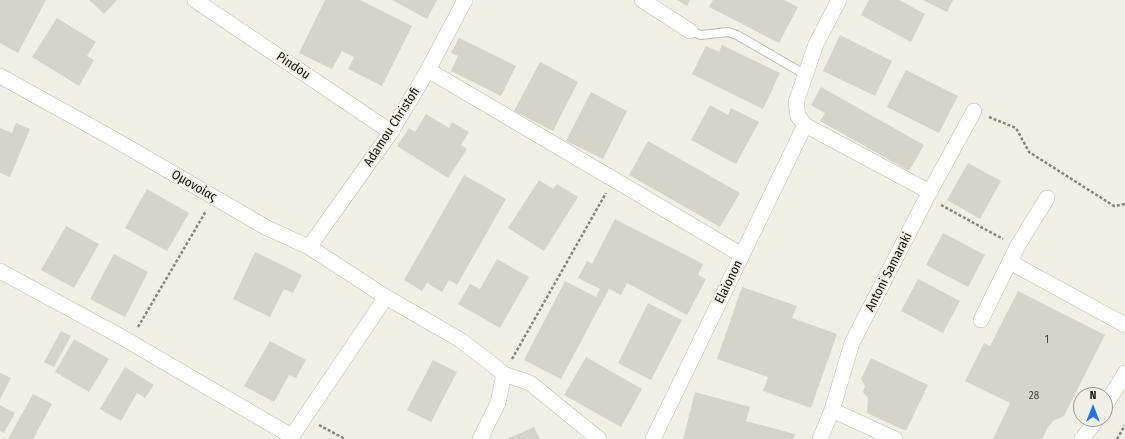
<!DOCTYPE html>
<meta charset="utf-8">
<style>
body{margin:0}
#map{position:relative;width:1125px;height:439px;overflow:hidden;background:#f0efe5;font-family:"Fira Sans Condensed",sans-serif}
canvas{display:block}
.north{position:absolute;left:1073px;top:387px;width:40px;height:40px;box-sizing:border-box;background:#f0efe5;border:1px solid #989790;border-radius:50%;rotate:0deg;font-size:11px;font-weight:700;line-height:16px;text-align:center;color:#151411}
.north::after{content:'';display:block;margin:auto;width:14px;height:18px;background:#2279e3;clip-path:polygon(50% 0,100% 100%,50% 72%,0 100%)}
</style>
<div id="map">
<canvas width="1125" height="439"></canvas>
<div class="north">N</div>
</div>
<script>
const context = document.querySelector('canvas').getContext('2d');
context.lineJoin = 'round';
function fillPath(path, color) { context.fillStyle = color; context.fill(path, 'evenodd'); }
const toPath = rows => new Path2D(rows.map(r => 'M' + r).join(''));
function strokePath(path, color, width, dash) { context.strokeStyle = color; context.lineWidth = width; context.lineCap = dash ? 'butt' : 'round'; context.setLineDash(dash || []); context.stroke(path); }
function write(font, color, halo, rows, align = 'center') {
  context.font = font + ' "Fira Sans Condensed",sans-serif'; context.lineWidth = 3.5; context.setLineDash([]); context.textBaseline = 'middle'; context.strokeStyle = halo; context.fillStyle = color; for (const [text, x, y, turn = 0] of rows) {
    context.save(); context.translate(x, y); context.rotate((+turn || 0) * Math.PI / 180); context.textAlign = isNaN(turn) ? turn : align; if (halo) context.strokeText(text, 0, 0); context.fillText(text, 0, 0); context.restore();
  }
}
fillPath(toPath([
 [0,0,46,0,18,53,0,43],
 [89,0,117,0,104,14],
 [325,0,360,0,412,26,382,86,348,69,354,57,342,51,332,69,299,53],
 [392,0,437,0,427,19],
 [677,0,690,0,687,6],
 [713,0,784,0,798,7,779,43,709,7],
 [869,0,899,0,925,14,911,42,861,15],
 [923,0,953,0,947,12],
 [57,18,96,42,87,56,94,60,79,86,32,57],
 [840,35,892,61,875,96,823,71],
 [459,38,516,66,501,96,451,71,458,56,451,53],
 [722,45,780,73,763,109,692,74,706,46,719,52],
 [540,62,578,82,553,131,514,111],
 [906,70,958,96,939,133,887,107],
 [821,87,924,145,909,171,820,121,825,113,811,105],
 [591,92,627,111,603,159,566,141],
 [710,105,728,115,731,108,759,122,736,164,691,140],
 [426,114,449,128,452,122,469,132,461,145,467,149,448,178,397,146,409,128,415,132],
 [16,123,30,129,10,177,0,173,0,128,12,133],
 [648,141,740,193,720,227,629,175],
 [968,163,1001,181,980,219,947,200],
 [464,175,506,199,457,285,449,280,442,292,427,283,422,291,404,280],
 [539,180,553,189,557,184,578,197,544,251,508,228],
 [147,189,189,213,167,251,125,228],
 [615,219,703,264,698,275,706,279,687,315,627,283,621,295,609,289,561,379,524,360,565,281,596,297,600,289,578,278,587,261,592,264],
 [66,226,99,244,74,288,41,270],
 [943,233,985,255,968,287,926,265],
 [255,252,302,275,293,293,284,289,270,317,233,299],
 [114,254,148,272,125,317,90,299],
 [497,259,529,277,500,328,458,304,470,284,480,289],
 [918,279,960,301,943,333,901,311],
 [742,287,797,306,792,318,837,334,811,408,763,391,768,377,717,359],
 [1018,291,1105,335,1064,416,1053,421,1048,427,1042,439,993,439,1010,403,965,381,984,343,990,346],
 [648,303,682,320,651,380,618,363],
 [61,331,71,336,54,367,44,362],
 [74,339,109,359,89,392,55,372],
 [270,341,306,360,296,378,289,375,274,402,244,386],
 [586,357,642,389,621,427,564,395],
 [871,358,928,385,906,431,867,413,868,398,863,392,865,386,861,379],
 [433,360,457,372,431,422,407,410],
 [125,367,154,385,145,398,137,393,121,421,100,409],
 [0,373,11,378,0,399],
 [695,392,750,407,746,421,795,434,793,439,683,439],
 [33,394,52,404,33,439,8,439],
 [0,405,15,413,4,433,0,431],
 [534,427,540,439,509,439,509,438]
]), '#d4d4ca');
const lane = toPath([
 [690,31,701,35,728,32,737,35,806,75]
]);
const street = toPath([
 [195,0,391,132],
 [642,0,690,31],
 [839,0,816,44,796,102,798,116,805,125,930,192],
 [428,70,742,255],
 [0,76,112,138,267,228,309,247,386,297],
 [309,247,391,132,428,70,465,0],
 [1010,262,1125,325],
 [0,271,118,335,293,437],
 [981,320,1017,247,1047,198],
 [504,374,530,383,599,439],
 [1105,406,1125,373],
 [832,410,895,439],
 [290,439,386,297,462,341,504,374,498,403,480,439],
 [653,439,805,125],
 [820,439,832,410,852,343,927,197,974,111],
 [1082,439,1097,419]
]);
strokePath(lane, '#bcbcb2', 10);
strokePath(street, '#bcbcb2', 16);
strokePath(toPath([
 [989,117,1016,128,1029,152,1114,206,1125,204],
 [941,205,1003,239],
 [138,327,206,211],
 [512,359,606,193],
 [319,425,345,439],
 [1117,439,1125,425]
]), '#878680', 2.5, [3, 2]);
strokePath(lane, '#fff', 8);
strokePath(street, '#fff', 15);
write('11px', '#45443f', null, [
 ["1",1047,340],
 ["28",1034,396]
]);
write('13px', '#151411', '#f0efe5', [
 ["Pindou",293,66,34],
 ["Adamou Christofi",392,127,-57],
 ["Ομονοίας",194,186,30],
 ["Antoni Samaraki",889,272,-63],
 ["Elaionon",729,282,-64]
]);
</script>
